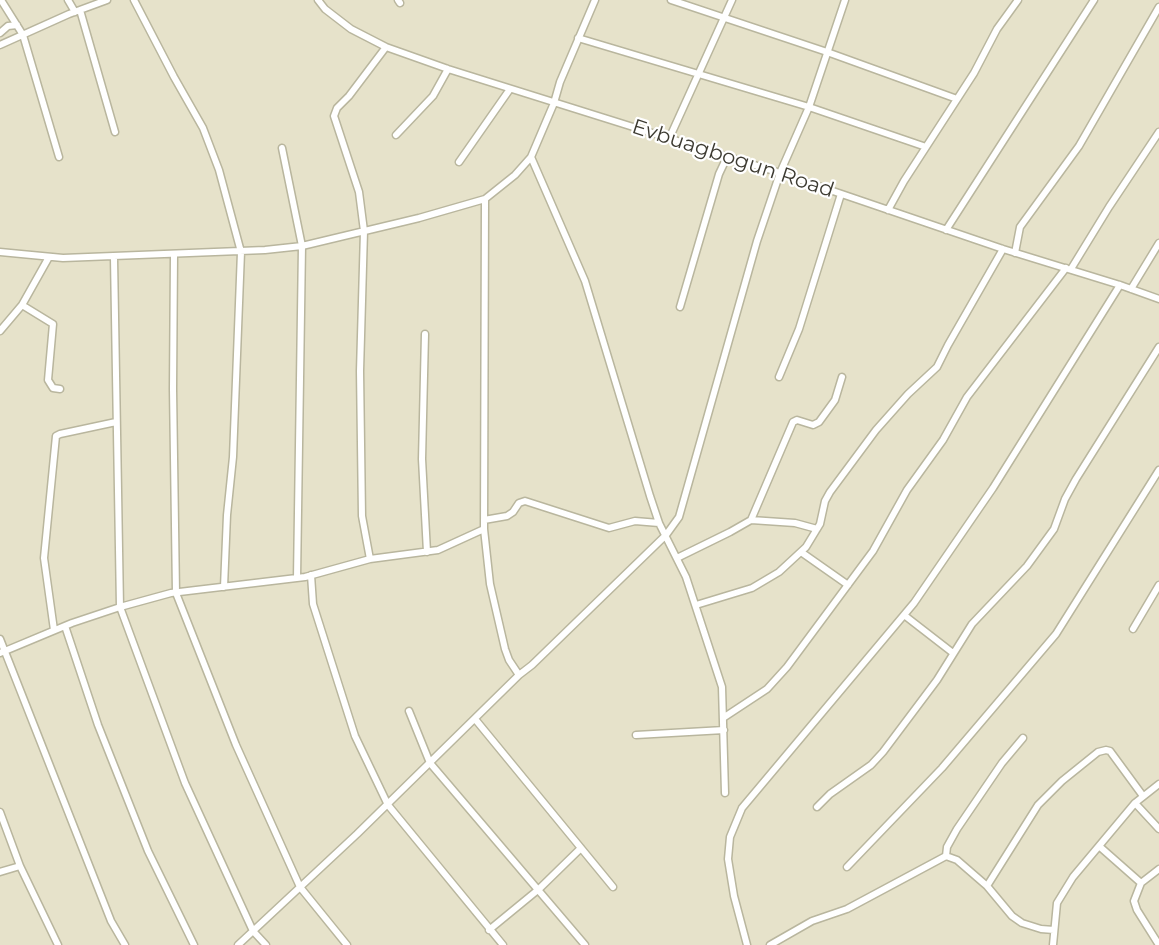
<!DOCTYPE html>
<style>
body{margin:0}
canvas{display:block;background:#e6e2ca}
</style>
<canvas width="1159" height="945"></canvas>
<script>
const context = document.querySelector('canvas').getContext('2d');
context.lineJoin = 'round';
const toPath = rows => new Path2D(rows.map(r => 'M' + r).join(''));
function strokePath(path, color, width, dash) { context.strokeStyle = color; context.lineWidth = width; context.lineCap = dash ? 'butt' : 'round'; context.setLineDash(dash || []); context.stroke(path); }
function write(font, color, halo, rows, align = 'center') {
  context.font = font + ' Montserrat,sans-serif'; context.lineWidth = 4.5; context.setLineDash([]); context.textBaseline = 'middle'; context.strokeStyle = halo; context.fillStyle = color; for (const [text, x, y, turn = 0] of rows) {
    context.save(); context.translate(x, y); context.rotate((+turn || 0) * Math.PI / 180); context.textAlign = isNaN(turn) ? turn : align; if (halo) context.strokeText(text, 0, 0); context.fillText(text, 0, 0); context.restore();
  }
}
const street = toPath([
 [1,0,23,35,59,157],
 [68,0,75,12],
 [134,0,174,77,203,128,219,170,241,252,233,457,227,515,224,587],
 [318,0,325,9,351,29,386,47,448,69,780,173,1003,249,1120,285,1159,299],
 [398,0,400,3],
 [671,0,827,52,957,99],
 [80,10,115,132],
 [0,33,8,26,17,25],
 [578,38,809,107,926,147],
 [0,45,69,14,107,0],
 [396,135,433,96,448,69],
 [669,139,732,0],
 [282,148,302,246,297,578],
 [531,157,585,281,650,496,659,523,686,577,722,687,725,793],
 [459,162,510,89],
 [485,199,484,529,490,584,505,649,509,660,519,675,532,665,666,535,679,517,757,241,780,173,809,107,845,0],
 [888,210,904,181,974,73,997,29,1018,0],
 [946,230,1094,0],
 [0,252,63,258,265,250,302,246,419,218,485,199,515,175,531,157,554,103,560,82,595,0],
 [1015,253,1020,227,1079,146,1159,7],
 [174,255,173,389,176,593,236,745,300,887,347,945],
 [114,258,120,607,171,593,305,577,370,559,438,550,484,529],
 [1071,269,1109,207,1159,132],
 [1131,289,1159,243],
 [22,305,53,324,48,380,53,388,60,389],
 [680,307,719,174,727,157],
 [0,331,22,305,49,257],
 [425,334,422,459,427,552],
 [779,377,799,329,841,194],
 [484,520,507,516,513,512,519,503,525,501,609,528,635,521,659,523],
 [751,520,795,523,817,529],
 [801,552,848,585],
 [677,558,730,532,751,520,793,422,797,420,813,425,819,422,835,400,842,377],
 [370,559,362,516,360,371,364,231,359,192,334,116,337,108,349,96,386,47],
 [311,575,313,604,355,736,388,805,503,945],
 [696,605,752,588,779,572,806,547,820,524,825,501,830,492,876,430,908,394,937,367,948,345,1003,249],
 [904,615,953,653],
 [65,626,98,725,148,851,194,945],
 [1133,629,1159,585],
 [54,630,44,558,56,436,60,434,116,422],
 [0,639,111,921,125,945],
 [0,653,72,623,120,607,185,783,253,931,266,945],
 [409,711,430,763,585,945],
 [723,718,767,689,787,667,873,551,907,490,943,440,967,397,1066,268],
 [475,719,613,887],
 [636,735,724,730],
 [1135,803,1159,829],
 [817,807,830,794,871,765,883,752,937,680,972,624,1027,566,1054,529,1065,499,1076,479,1159,347],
 [0,812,20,866,58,945],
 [1099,846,1141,883,1134,901,1137,910,1159,945],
 [946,856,947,847,957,829,1002,763,1023,738],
 [847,867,942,768,1056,634,1159,470],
 [0,872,20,866],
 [1141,883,1159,869],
 [987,886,1038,805,1062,781,1098,752,1106,750,1110,751,1143,796],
 [489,930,539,889,581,848],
 [238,945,357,834,519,675],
 [747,945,734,896,728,859,730,837,742,808,914,603,993,488,1120,285],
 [770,945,812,921,847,909,946,856,957,860,987,886,1012,916,1022,923,1041,929,1054,930],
 [1053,945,1057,903,1073,877,1135,803,1159,784]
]);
strokePath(street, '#b9b69e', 9);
strokePath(street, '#fff', 6);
write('21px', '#3d3b32', '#fff', [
 ["Evbuagbogun Road",733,159,18]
]);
</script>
